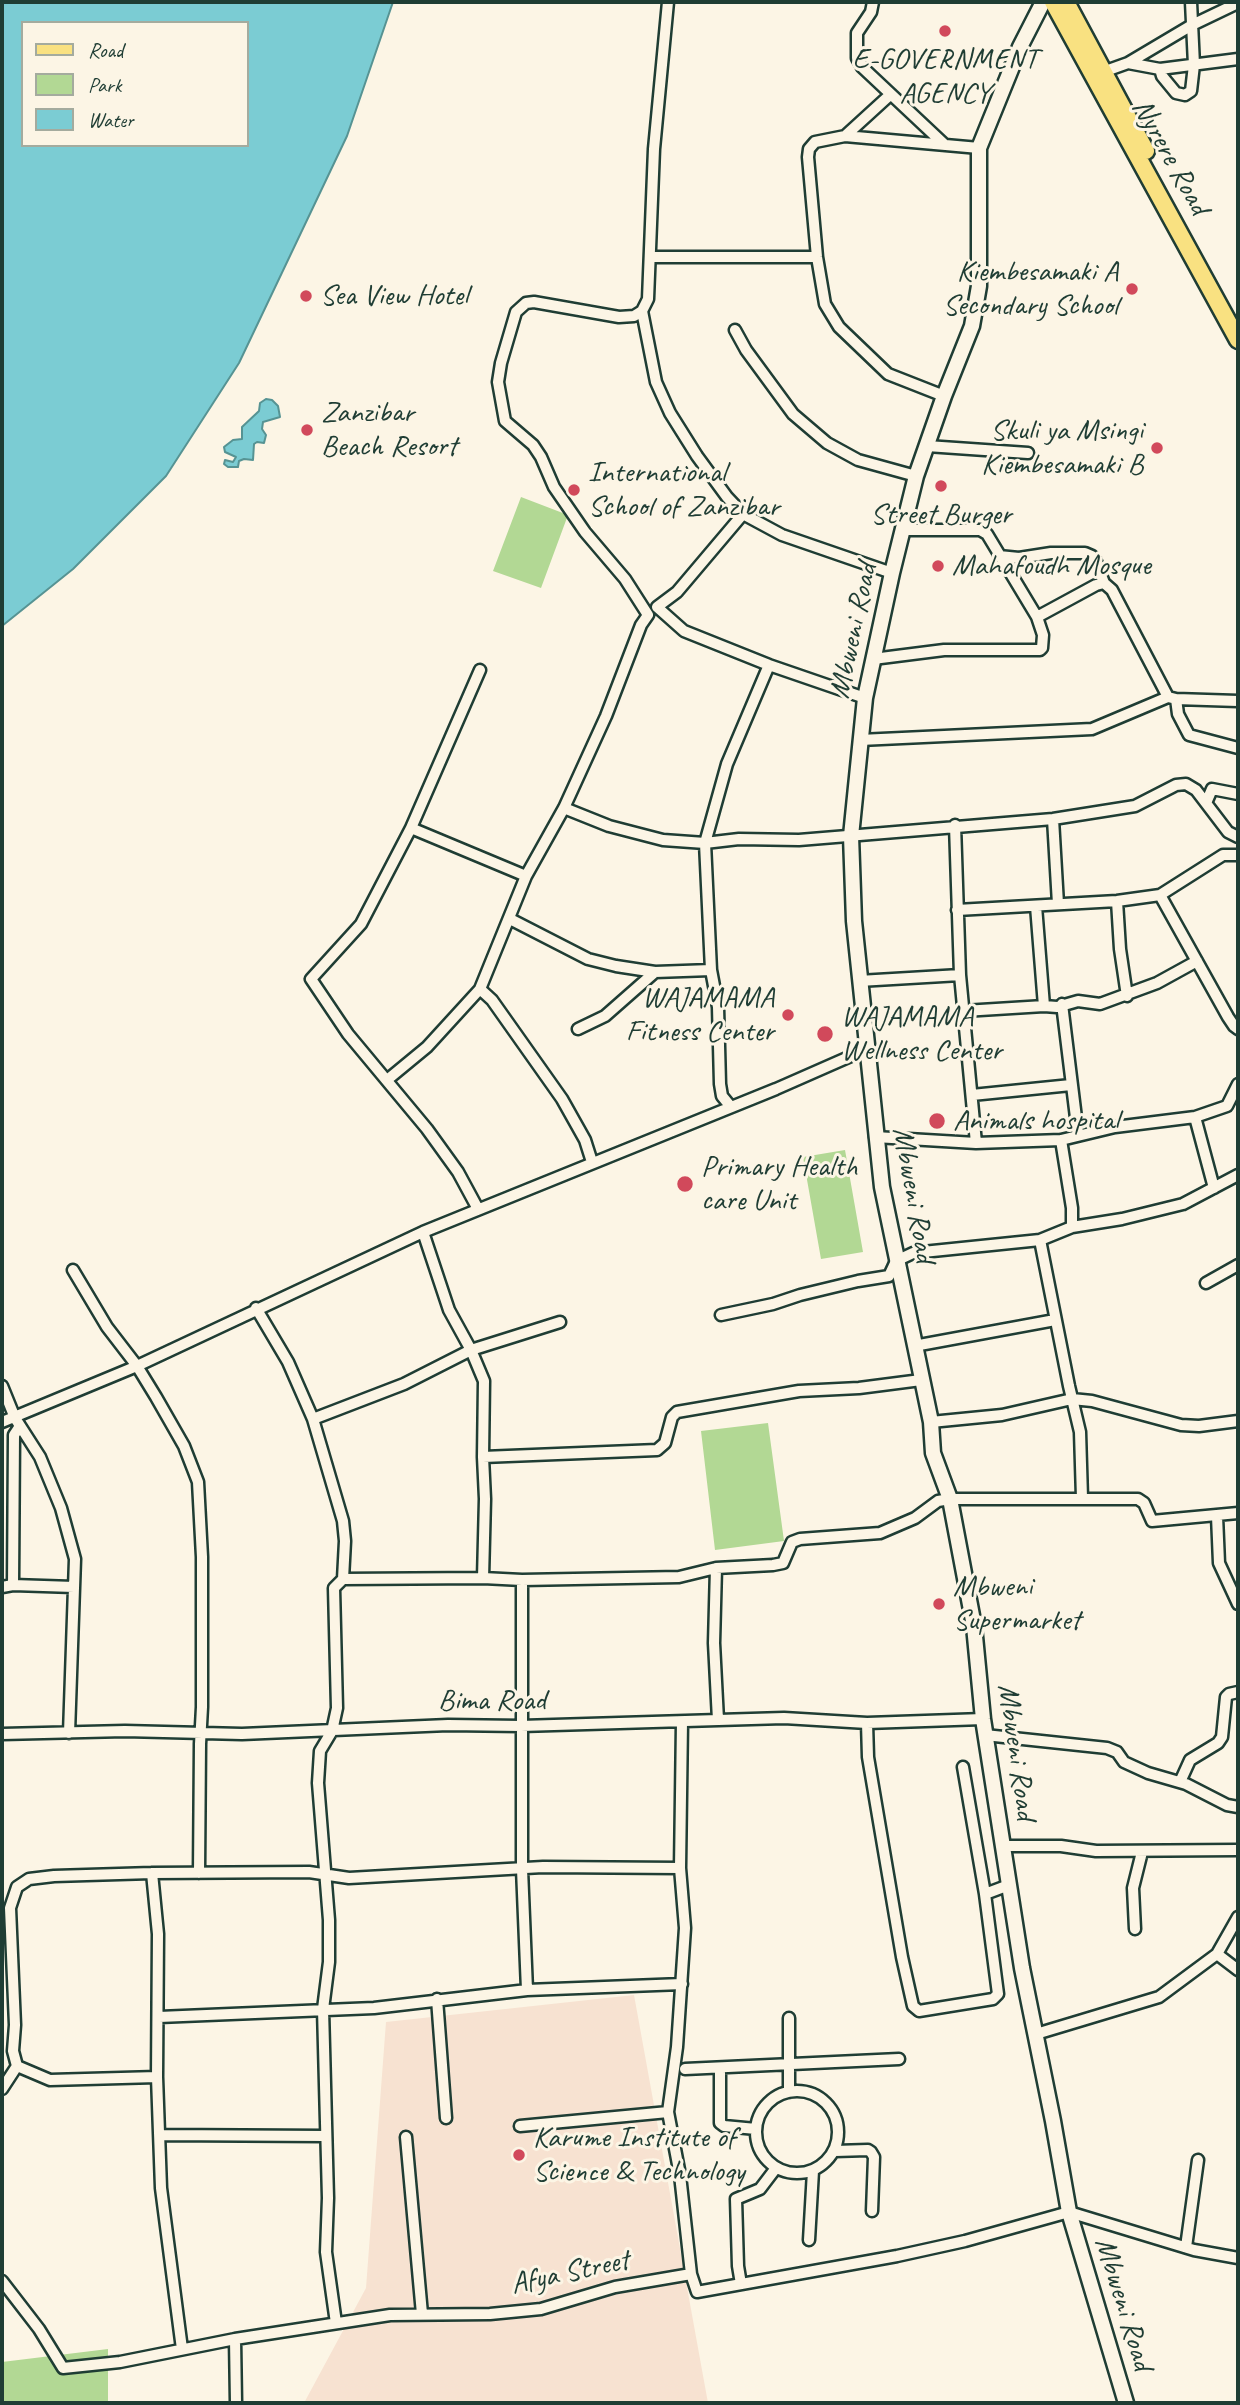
<!DOCTYPE html>
<style>
body{margin:0}
#map{position:relative;width:1240px;height:2405px;overflow:hidden;background:#fcf5e5;font-family:Caveat,sans-serif}
canvas{display:block}
.frame{position:absolute;inset:0;border:4px solid #1f3d34;pointer-events:none}
.legend{position:absolute;left:21px;top:21px;width:228px;height:126px;box-sizing:border-box;background:#fcf5e5;border:2px solid #a4ab9e;margin:0;padding:9px 12px;list-style:none;font-size:21px;color:#1f3d34}
.legend li{display:flex;align-items:center;gap:14px;height:35px}
.legend b{width:35px;border:2px solid #a4ab9e}
</style>
<div id="map">
<canvas width="1240" height="2405"></canvas>
<div class="frame"></div>
<ul class="legend">
<li><b style="height:9px;background:#f9e181"></b>Road</li>
<li><b style="height:19px;background:#b2d894"></b>Park</li>
<li><b style="height:19px;background:#7bccd3"></b>Water</li>
</ul>
</div>
<script>
const context = document.querySelector('canvas').getContext('2d');
context.lineJoin = 'round';
function fillPath(path, color) { context.fillStyle = color; context.fill(path, 'evenodd'); }
const toPath = rows => new Path2D(rows.map(r => 'M' + r).join(''));
function strokePath(path, color, width, dash) { context.strokeStyle = color; context.lineWidth = width; context.lineCap = dash ? 'butt' : 'round'; context.setLineDash(dash || []); context.stroke(path); }
function write(font, color, halo, rows, align = 'center') {
  context.font = font + ' Caveat,sans-serif'; context.lineWidth = 6; context.setLineDash([]); context.textBaseline = 'middle'; context.strokeStyle = halo; context.fillStyle = color; for (const [text, x, y, turn = 0] of rows) {
    context.save(); context.translate(x, y); context.rotate((+turn || 0) * Math.PI / 180); context.textAlign = isNaN(turn) ? turn : align; if (halo) context.strokeText(text, 0, 0); context.fillText(text, 0, 0); context.restore();
  }
}
fillPath(toPath([
 [634,1995,708,2403,304,2403,366,2288,386,2022]
]), '#f7e2d1');
fillPath(toPath([
 [521,497,568,515,541,588,493,571],
 [845,1150,863,1252,821,1259,803,1157],
 [768,1423,784,1541,715,1550,701,1431],
 [108,2349,108,2403,2,2403,2,2362]
]), '#b2d894');
const water = toPath([
 [2,2,393,2,347,136,239,363,166,476,73,569,2,626,2,2],
 [23,23,247,23,247,145,23,145,23,23],
 [266,399,272,400,278,406,280,417,263,422,262,429,266,435,264,443,257,442,254,444,253,460,244,459,239,461,238,467,228,467,224,464,225,460,233,462,236,457,225,452,224,447,233,440,242,439,242,427,259,411,260,403,266,399]
]);
fillPath(water, '#7bccd3');
strokePath(water, '#569393', 2);
const street = toPath([
 [873,2,871,12,857,33,857,58,862,67,945,145],
 [1128,63,1160,69,1238,59],
 [1160,69,1162,76,1176,93,1185,95,1191,91,1194,65,1191,2],
 [1100,73,1128,63,1192,25,1238,3],
 [845,136,891,94],
 [651,257,817,257],
 [642,311,656,382,670,413,697,456,727,497,743,514,782,535,892,573],
 [735,330,746,350,793,414,827,443,858,460,916,476],
 [944,396,888,374,839,327,825,304,817,257,808,157,809,149,815,142,845,136,979,148],
 [927,446,1028,453],
 [743,514,677,592,657,607,684,631,769,665,865,698],
 [902,530,980,530,987,534,1037,617,1096,585,1104,583],
 [999,556,1019,558,1051,553,1085,553,1092,556,1095,559,1104,583,1112,590,1168,697],
 [873,659,944,650,1040,650,1042,648,1043,635,1037,617],
 [1176,699,1238,701],
 [860,740,1092,729,1168,697,1176,699,1178,714,1189,735,1238,748],
 [1206,803,1212,789,1238,794],
 [564,808,609,826,663,840,705,843,739,839,799,840,1053,819,1135,806,1176,785,1186,784,1196,790,1228,832,1238,837],
 [1053,819,1058,904],
 [955,825,960,975,976,1143],
 [411,828,526,876],
 [1160,895,1228,1017,1234,1026,1238,1029],
 [1117,901,1120,949,1127,996],
 [1036,906,1044,1006],
 [957,910,1117,901,1160,895,1223,855,1238,855],
 [510,919,588,959,616,966,655,972,711,970],
 [859,981,960,975],
 [480,989,492,1000,562,1099,585,1140,592,1162],
 [1062,1004,1078,1134],
 [964,1011,1044,1006,1057,1007,1078,1001,1100,1004,1157,983,1197,961],
 [578,1029,605,1016,655,972],
 [387,1080,427,1047,480,989,526,876,564,808,606,716,641,625,648,615,625,579,585,532,554,487,541,457,533,445,505,421,498,382,501,363,516,312,526,303,534,302,619,317,634,316,642,311,648,299,654,149,668,2],
 [972,1095,1071,1085],
 [731,1107,722,1096,720,1084,718,1007,711,970,705,843,727,764,769,665],
 [1195,1117,1214,1188],
 [875,1137,976,1143,1061,1140,1115,1127,1195,1117,1227,1106,1238,1084],
 [1061,1140,1072,1208,1072,1227],
 [478,1209,458,1172,427,1129,348,1034,311,979,361,924,411,828,480,670],
 [423,1232,449,1310,471,1350,484,1381,483,1457,657,1450,665,1443,672,1417,677,1412,799,1391,859,1388,921,1380],
 [1040,1240,1069,1386,1080,1432,1082,1498],
 [73,1270,107,1327,137,1366,156,1397,184,1446,198,1482,202,1557,202,1707,200,1744,199,1873],
 [1206,1283,1238,1265],
 [256,1308,288,1362,313,1419,343,1521,345,1541,343,1579,334,1588,337,1708,332,1731,320,1751,318,1783,329,1920,329,1962,323,2009,328,2198,326,2252,336,2323],
 [721,1315,773,1304,800,1295,858,1281,889,1276,896,1261,913,1253,1040,1240,1072,1227,1122,1219,1183,1204,1238,1175],
 [914,1346,1055,1320],
 [2,1386,15,1418,40,1457,61,1508,75,1559,69,1733],
 [313,1419,404,1384,471,1350,560,1322],
 [2,1422,137,1366,423,1232,776,1089,867,1049],
 [931,1422,1002,1415,1072,1399,1092,1401,1181,1425,1199,1426,1238,1421],
 [483,1457,485,1499,483,1578],
 [1217,1516,1219,1563,1238,1604],
 [716,1568,714,1643,718,1720],
 [343,1579,483,1578,522,1580,679,1577,716,1568,773,1565,783,1563,792,1542,800,1539,880,1533,915,1518,938,1501,950,1499,1138,1499,1144,1503,1152,1521,1238,1513],
 [522,1580,522,1869,527,1990],
 [13,1585,14,1435,20,1426],
 [2,1587,13,1585,74,1587],
 [682,1722,680,1868,685,1928,677,2047,668,2112,680,2175,691,2274],
 [867,1723,868,1757,902,1957,913,2006,919,2011,993,1999,998,1994,985,1894,1009,1885],
 [2,1734,125,1731,242,1734,448,1725,521,1726,784,1718,867,1723,983,1719],
 [985,1735,1107,1748,1117,1752,1124,1762,1148,1773,1186,1784,1227,1805,1238,1807],
 [963,1767,985,1894],
 [1180,1782,1190,1760,1218,1743,1222,1737,1226,1697,1229,1694,1238,1692],
 [1003,1846,1061,1846,1096,1851,1238,1850],
 [1135,1929,1133,1888,1142,1852],
 [1217,1954,1238,1970],
 [437,1999,446,2118],
 [159,2017,374,2008,527,1990,682,1984],
 [789,2018,789,2092],
 [1036,2034,1159,1997,1217,1954,1238,1917],
 [17,2066,13,2051,15,2025,10,1908,17,1887,29,1879,54,1876,152,1873],
 [720,2068,720,2123,724,2126,756,2129],
 [685,2069,899,2059],
 [2,2089,17,2066,50,2080,157,2077],
 '756 2132a41 41 0 1 1 82 0a41 41 0 1 1-82 0Z',
 [520,2126,668,2112],
 [160,2135,325,2136],
 [406,2137,422,2314],
 [835,2151,868,2150,871,2152,874,2157,872,2211],
 [809,2240,813,2171],
 [1186,2247,1198,2160],
 [2,2281,39,2329,63,2368,120,2362,235,2339,390,2315,490,2314,541,2309,615,2287,691,2274,697,2292,897,2256,965,2241,1069,2212,1194,2250,1238,2258],
 [741,2284,738,2266,736,2199,760,2189,776,2168],
 [235,2339,236,2403],
 [182,2349,161,2188,157,2077,158,1934,152,1873,309,1872,349,1878,543,1867,680,1868]
]);
const secondary = toPath([
 [1043,2,1020,47,979,148,979,286,972,326,944,396,916,476,892,573,865,698,851,836,854,921,882,1187,931,1422,933,1453,950,1499,974,1626,983,1719,1022,1968,1053,2121,1069,2212,1126,2403]
]);
const primary = toPath([
 [1053,2,1238,340],
 [1066,2,1146,151]
]);
strokePath(street, '#1f3d34', 15);
strokePath(secondary, '#1f3d34', 19);
strokePath(primary, '#1f3d34', 21);
strokePath(street, '#fcf5e5', 10);
strokePath(secondary, '#fcf5e5', 14);
strokePath(primary, '#f9e181', 16);
for (const [x, y, r, color] of [
 [945,31,7,"#d1495b"],
 [1132,289,7,"#d1495b"],
 [306,296,7,"#d1495b"],
 [307,430,7,"#d1495b"],
 [1157,448,7,"#d1495b"],
 [941,486,7,"#d1495b"],
 [574,490,7,"#d1495b"],
 [938,566,7,"#d1495b"],
 [788,1015,7,"#d1495b"],
 [825,1034,9,"#d1495b"],
 [937,1121,9,"#d1495b"],
 [685,1184,9,"#d1495b"],
 [939,1604,7,"#d1495b"],
 [519,2155,7,"#d1495b"]
]) { const dot = new Path2D(); dot.arc(x, y, r, 0, 2 * Math.PI); context.fillStyle = color; context.fill(dot); strokePath(dot, '#fcf5e5', 2.5); }
write('30px', '#1f3d34', '#fcf5e5', [
 ["E-GOVERNMENT",945,60,"center"],
 ["AGENCY",945,94,"center"],
 ["Kiembesamaki A",1118,272,"right"],
 ["Secondary School",1118,306,"right"],
 ["Sea View Hotel",320,296],
 ["Zanzibar",321,413],
 ["Beach Resort",321,447],
 ["Skuli ya Msingi",1143,431,"right"],
 ["Kiembesamaki B",1143,465,"right"],
 ["International",588,473],
 ["School of Zanzibar",588,507],
 ["Street Burger",941,515,"center"],
 ["Mahafoudh Mosque",952,566],
 ["WAJAMAMA",774,998,"right"],
 ["Fitness Center",774,1032,"right"],
 ["WAJAMAMA",841,1017],
 ["Wellness Center",841,1051],
 ["Animals hospital",953,1121],
 ["Primary Health",701,1167],
 ["care Unit",701,1201],
 ["Mbweni",953,1587],
 ["Supermarket",953,1621],
 ["Karume Institute of",533,2138],
 ["Science & Technology",533,2172]
], 'left');
write('30px', '#1f3d34', '#fcf5e5', [
 ["Nyrere Road",1170,157,61],
 ["Mbweni Road",854,631,-78],
 ["Mbweni Road",913,1195,80],
 ["Bima Road",492,1701],
 ["Mbweni Road",1016,1752,82],
 ["Afya Street",570,2273,-12],
 ["Mbweni Road",1123,2304,73]
]);
</script>
